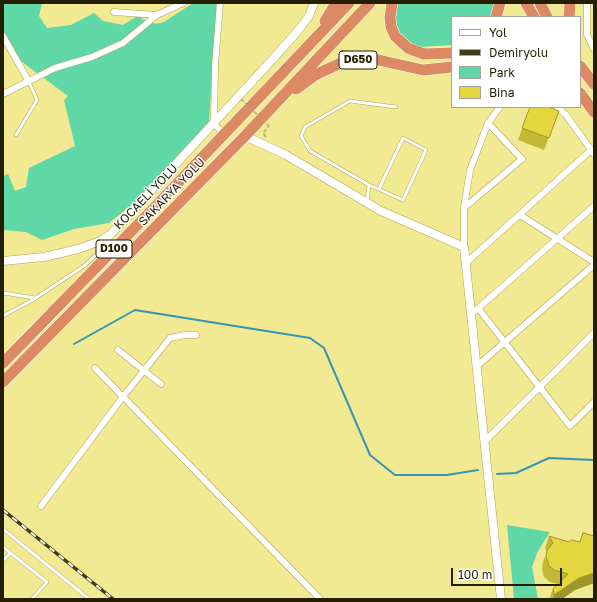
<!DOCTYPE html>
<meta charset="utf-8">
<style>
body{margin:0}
#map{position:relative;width:597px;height:602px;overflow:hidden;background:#f1ea92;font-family:"Golos Text",sans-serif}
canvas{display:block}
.frame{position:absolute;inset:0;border:4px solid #231f00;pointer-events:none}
.legend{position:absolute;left:451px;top:16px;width:130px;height:92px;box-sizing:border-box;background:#fff;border:1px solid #a7a599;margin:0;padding:5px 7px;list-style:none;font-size:12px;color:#231f00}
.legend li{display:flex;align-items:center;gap:8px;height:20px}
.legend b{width:20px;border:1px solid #a7a599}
.scale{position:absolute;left:451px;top:568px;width:111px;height:18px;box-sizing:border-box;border:2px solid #231f00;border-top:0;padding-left:5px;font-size:12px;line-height:14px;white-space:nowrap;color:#231f00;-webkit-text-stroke:3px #fff;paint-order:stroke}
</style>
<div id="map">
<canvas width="597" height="602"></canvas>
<div class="frame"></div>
<ul class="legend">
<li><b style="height:5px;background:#fff"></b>Yol</li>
<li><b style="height:5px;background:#413c15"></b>Demiryolu</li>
<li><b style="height:11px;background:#5fd7a7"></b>Park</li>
<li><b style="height:11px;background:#e3d63f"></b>Bina</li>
</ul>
<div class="scale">100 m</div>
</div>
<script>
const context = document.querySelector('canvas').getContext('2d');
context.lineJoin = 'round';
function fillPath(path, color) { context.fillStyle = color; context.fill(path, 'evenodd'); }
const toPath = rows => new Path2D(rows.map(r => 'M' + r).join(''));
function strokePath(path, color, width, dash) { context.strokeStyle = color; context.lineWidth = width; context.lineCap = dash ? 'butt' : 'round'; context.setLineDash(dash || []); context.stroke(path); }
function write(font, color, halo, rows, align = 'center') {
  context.font = font + ' "Golos Text",sans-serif'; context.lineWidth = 3; context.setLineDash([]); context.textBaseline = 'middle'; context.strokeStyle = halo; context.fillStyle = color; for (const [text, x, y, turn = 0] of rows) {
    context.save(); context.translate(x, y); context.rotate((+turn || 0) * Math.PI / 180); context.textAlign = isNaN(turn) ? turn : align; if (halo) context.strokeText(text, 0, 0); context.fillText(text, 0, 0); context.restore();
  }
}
fillPath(toPath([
 [3,3,42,3,39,16,47,28,71,25,94,13,103,21,123,25,139,15,142,19,156,24,164,22,193,3,217,3,209,122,135,202,109,223,74,229,42,240,26,232,3,230,3,176,8,174,15,191,26,187,29,168,75,146,64,100,68,96,22,62,3,33],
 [397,3,494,3,495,10,491,17,452,17,452,45,419,47,401,37,394,18],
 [507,525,550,532,538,551,532,567,538,599,514,599]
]), '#5fd7a7');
strokePath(toPath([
 [74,344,135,310,310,338,324,348,370,455,395,475,447,475,478,470],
 [497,474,516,473,549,458,594,460]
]), '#3794b4', 2);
const service = toPath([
 [16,135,37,100,29,82],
 [369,185,403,200,426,150,403,138,379,189],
 [367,201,369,185,310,151,301,136,305,127,350,101,396,107],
 [3,293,35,298],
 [3,316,31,301,84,266,99,252,103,245,100,241],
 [3,529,89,599],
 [3,547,47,582,32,599],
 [3,561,10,553]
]);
const minor = toPath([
 [220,3,215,66,214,124,224,134],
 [587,3,587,35,594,49],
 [114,12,157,15,183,3],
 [3,36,28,80],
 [3,94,55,68,92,57,123,43,157,15],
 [557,107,566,115,594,154],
 [464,208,522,159,488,123],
 [520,215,594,262],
 [464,247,464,208,470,170,488,123,500,107],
 [467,262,591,150],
 [478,308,570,426,594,402],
 [475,311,594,206],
 [118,350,161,384],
 [477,366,594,265],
 [95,368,320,599],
 [485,441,594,333],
 [41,506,122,398,170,338,185,335,196,335]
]);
const tertiary = toPath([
 [245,136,286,155,381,211,464,247,501,599],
 [3,261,44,257,78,249,100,241,110,235,271,61,296,33,309,16,314,3]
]);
const trunk = toPath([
 [392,3,390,18,391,27,395,36,408,48,424,54,452,53],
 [526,3,534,17],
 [540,3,547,17],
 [496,17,500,3],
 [569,17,570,3],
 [325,21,336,3],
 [580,66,594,84],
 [296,89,315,75,345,61,374,59,423,70,452,67],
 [580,93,594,112],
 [3,363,153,209,349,3],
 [3,382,245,136,370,3]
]);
strokePath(service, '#ada54f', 4);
strokePath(minor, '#ada54f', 7);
strokePath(tertiary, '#ada54f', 9);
strokePath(trunk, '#fff', 12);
strokePath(toPath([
 [266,137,263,133,269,126]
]), '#b1aa64', 1.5, [4, 2]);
strokePath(service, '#fff', 3);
strokePath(minor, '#fff', 6);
strokePath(tertiary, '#fff', 8);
strokePath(trunk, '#dc8a63', 11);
const rail = toPath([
 [3,510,113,599]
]);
strokePath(rail, '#413c15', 3.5);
strokePath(rail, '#fff', 2, [6]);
strokePath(toPath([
 [241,99,269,126]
]), '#b1aa64', 1.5, [4, 2]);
fillPath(toPath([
 [530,107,559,111,544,150,518,140],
 [583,533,594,536,594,583,575,590,562,599,549,599,553,589,558,584,550,582,544,577,542,569,543,562,547,552,545,548,549,536,569,542,580,542]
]), '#c3b836');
fillPath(toPath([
 [594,573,594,583,575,590,562,599,553,599,554,595,579,578]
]), '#9f962c');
const building = toPath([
 [530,107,548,107,559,111,549,138,522,128,530,107],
 [583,533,594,536,594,573,579,578,554,595,553,589,568,574,554,570,549,566,546,557,547,550,553,543,549,536,569,542,571,540,580,542,583,533]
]);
fillPath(building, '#e3d63f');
strokePath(building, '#9f962c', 1);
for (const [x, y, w] of [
 [358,60,38],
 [114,249,36]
]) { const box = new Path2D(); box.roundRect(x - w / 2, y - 9, w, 18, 3); context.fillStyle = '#fff'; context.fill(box); strokePath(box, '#231f00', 1); }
write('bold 11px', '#231f00', null, [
 ["D650",358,60],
 ["D100",114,249]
]);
write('12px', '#231f00', '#fff', [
 ["SAKARYA YOLU",172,192,-46],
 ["KOCAELİ YOLU",146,197,-46]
]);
</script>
